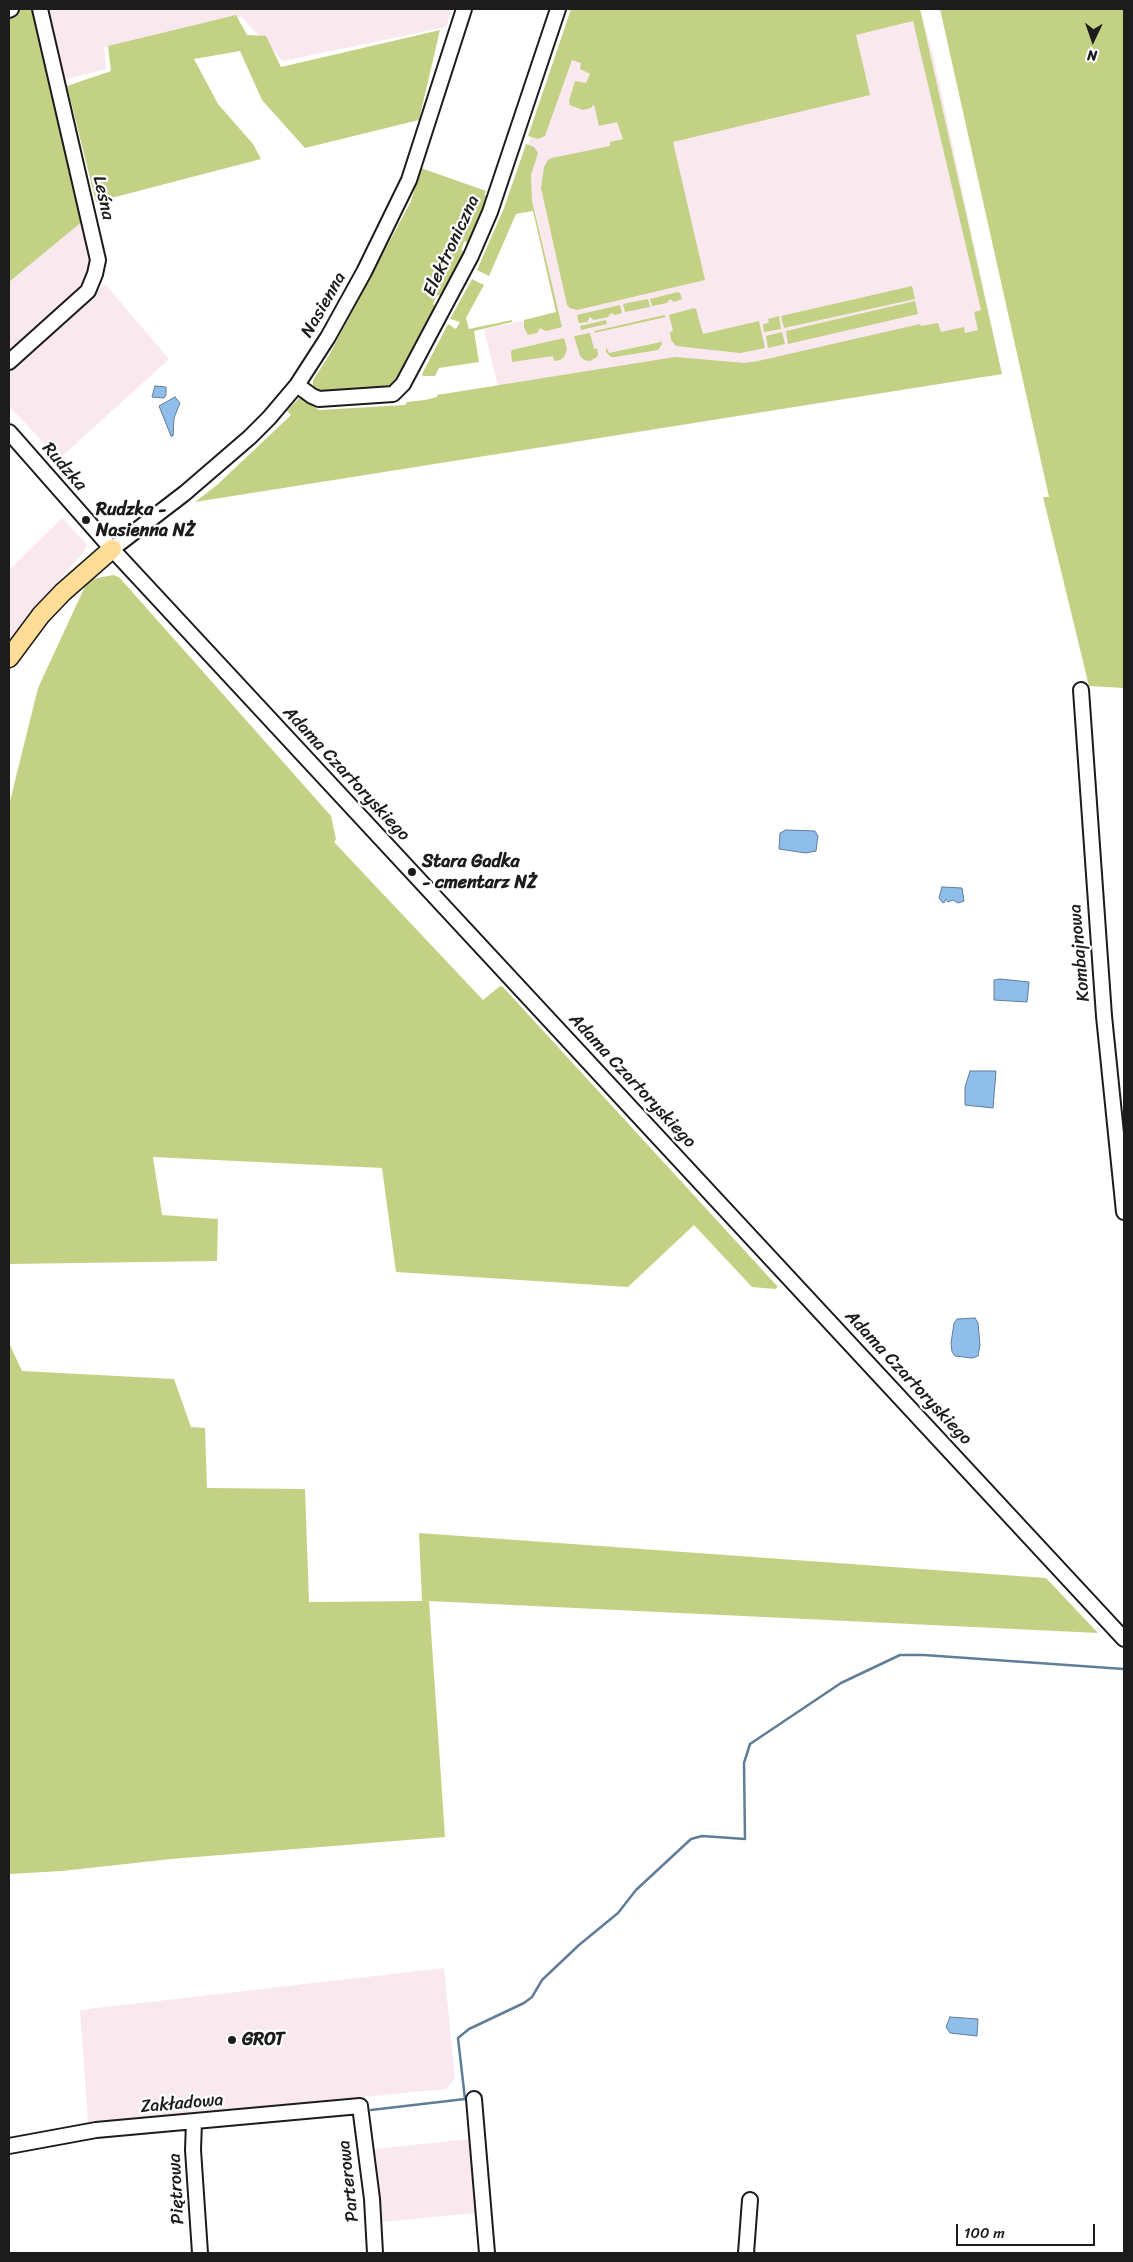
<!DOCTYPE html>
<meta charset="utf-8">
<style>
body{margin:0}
#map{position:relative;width:1133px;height:2262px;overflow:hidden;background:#fff;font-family:Sriracha,sans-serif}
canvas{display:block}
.frame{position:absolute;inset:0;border:10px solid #1c1c1c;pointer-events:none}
.north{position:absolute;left:1068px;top:15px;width:50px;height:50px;-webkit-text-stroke:4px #fff;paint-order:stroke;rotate:183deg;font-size:14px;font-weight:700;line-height:20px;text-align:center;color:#1c1c1c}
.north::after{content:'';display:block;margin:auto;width:18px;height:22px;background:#1c1c1c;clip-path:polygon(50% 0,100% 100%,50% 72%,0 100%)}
.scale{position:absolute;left:956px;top:2224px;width:139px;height:22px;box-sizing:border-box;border:2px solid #1c1c1c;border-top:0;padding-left:6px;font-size:15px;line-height:18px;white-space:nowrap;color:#1c1c1c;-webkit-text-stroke:4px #fff;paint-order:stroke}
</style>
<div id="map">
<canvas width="1133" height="2262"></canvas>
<div class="frame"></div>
<div class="north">N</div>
<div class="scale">100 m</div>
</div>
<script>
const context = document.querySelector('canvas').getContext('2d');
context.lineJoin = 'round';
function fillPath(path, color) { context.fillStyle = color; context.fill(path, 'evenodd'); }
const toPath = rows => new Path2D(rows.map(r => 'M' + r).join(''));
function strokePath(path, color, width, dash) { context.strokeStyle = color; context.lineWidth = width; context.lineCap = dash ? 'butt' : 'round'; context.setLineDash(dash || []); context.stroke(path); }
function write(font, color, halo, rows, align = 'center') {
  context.font = font + ' Sriracha,sans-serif'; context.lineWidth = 4.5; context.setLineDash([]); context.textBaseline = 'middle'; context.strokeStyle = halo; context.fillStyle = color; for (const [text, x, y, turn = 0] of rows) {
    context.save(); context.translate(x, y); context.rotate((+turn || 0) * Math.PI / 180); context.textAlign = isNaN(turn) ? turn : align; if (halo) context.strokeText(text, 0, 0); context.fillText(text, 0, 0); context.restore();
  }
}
fillPath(toPath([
 [48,9,452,9,446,27,283,61,241,17,104,47,106,69,64,80],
 [574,9,920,9,934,59,1002,374,508,453,498,386,484,329,558,313,529,184,519,172],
 [84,220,94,263,85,286,9,357,9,282],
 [105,284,169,359,59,459,9,406,9,370],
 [62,518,87,544,83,552,9,640,9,570],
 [444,1968,455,2078,447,2089,88,2122,80,2010],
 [470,2139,476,2213,381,2222,374,2149]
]), '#f9e8ee');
fillPath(toPath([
 [20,9,35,9,84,220,9,282,9,17],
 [571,9,920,9,1002,374,195,502,217,485,291,415,287,411,299,398,305,399,319,410,405,405,407,402,425,400,437,397,437,395,675,357,745,363,758,361,920,324,921,326,938,323,941,332,964,327,965,333,978,330,974,312,981,310,913,21,856,35,870,95,673,142,705,280,577,310,570,308,567,305,541,188,544,167,548,160,552,158,610,146,610,142,623,139,617,122,599,126,594,104,591,108,583,110,570,105,569,101,575,81,586,83,590,74,580,69,581,63,572,60,545,136,538,139,528,136],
 [940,9,1124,9,1124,688,1089,686,1043,497,1049,497],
 [236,15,247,35,266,36,281,67,440,30,419,120,305,148,262,100,240,51,194,59,218,104,253,144,261,159,96,202,67,86,111,71,108,46],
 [526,144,534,147,538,153,531,175,532,200,562,327,546,331,540,328,537,333,528,335,524,327,524,320,556,312,533,211,516,214,489,276,477,270,504,208],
 [421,168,486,191,484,195,490,196,469,243,464,241,461,250,465,252,441,295,437,295,433,304,436,306,396,383,386,386,320,391,313,386,313,380,328,357,411,201],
 [472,279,484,285,466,318,469,329,512,320,512,322,474,331,479,362,439,368,435,376,423,376,422,374,448,324,456,329,460,322,450,319],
 [912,286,915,299,784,328,781,316],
 [678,292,680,293,682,299,674,302,670,299,667,303,652,306,650,299],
 [648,299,650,307,625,312,623,304],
 [915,301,918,314,788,344,786,331],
 [620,305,622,313,615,315,611,313,608,317,594,320,590,317,587,322,579,323,577,315],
 [694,308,696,309,703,334,759,321,765,348,740,353,676,346,671,340,670,332,673,331,669,315],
 [664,315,666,317,594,333,595,331],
 [779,316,781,329,764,332,763,324,769,323,768,319],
 [606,320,607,324,581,330,580,326],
 [782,332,785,344,768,348,766,336],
 [590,333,594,349,597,348,598,354,597,357,590,361,584,360,580,356,574,336],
 [660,335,662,344,658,350,615,357,611,357,606,352,606,347,609,353,661,342],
 [564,338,567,349,564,357,560,360,554,361,553,356,512,362,511,352,512,350],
 [113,575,119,577,331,816,336,839,334,842,483,1000,500,986,503,987,778,1287,775,1289,752,1287,694,1225,628,1287,396,1272,382,1168,153,1157,162,1215,218,1219,217,1261,9,1264,9,805,38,688,88,580],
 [9,1343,22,1371,174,1379,191,1427,205,1428,207,1488,305,1489,309,1602,422,1601,419,1533,1046,1578,1098,1633,429,1601,445,1837,171,1859,62,1871,9,1874]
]), '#c3d185');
const water = toPath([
 [155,386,166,387,166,395,164,398,152,397,155,386],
 [175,397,180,403,174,418,173,436,171,436,159,406,175,397],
 [786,830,815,831,818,836,816,851,806,853,779,849,780,833,786,830],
 [942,887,962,888,964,901,958,903,953,900,948,902,946,899,944,903,942,902,939,898,942,887],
 [1000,979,1029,982,1027,1002,994,1000,994,980,1000,979],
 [970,1071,996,1071,993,1108,965,1105,965,1087,970,1071],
 [975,1318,978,1323,980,1345,978,1356,972,1358,955,1356,952,1352,951,1343,954,1323,957,1319,975,1318],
 [950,2017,978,2019,977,2036,950,2033,946,2027,950,2017]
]);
fillPath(water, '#8fbeea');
strokePath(water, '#617d98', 1);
strokePath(toPath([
 [371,2110,465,2099,458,2038,469,2029,524,2003,532,1997,542,1980,579,1945,618,1913,636,1890,691,1839,702,1836,745,1839,744,1763,750,1744,841,1683,900,1655,924,1655,1124,1669]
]), '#617d98', 2.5);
const minor = toPath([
 [9,10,11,9],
 [9,362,88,291,95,274,98,260,40,9],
 [297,385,312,396,319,399,393,394,403,384,471,256,490,212,558,9],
 [9,432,112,549,1124,1639],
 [112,549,185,493,250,437,269,418,297,385,328,337,364,272,409,180,464,9],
 [1081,690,1104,1016,1124,1212],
 [474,2099,487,2253],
 [194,2122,193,2150,200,2253],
 [9,2146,96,2130,360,2106,372,2199,375,2253],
 [746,2253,750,2200]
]);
const major = toPath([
 [9,658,41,615,63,592,112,549]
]);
strokePath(minor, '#1c1c1c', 18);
strokePath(major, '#1c1c1c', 21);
strokePath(minor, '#fff', 14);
strokePath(major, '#ffdd96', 18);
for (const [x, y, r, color] of [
 [86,520,5,"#1c1c1c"],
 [412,872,5,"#1c1c1c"],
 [232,2040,5,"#1c1c1c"]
]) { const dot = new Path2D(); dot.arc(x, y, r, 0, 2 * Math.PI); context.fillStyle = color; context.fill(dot); strokePath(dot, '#fff', 2); }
write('18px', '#1c1c1c', '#fff', [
 ["Leśna",103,198,77],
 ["Elektroniczna",452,246,-65],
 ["Nasienna",324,305,-60],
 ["Rudzka",64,467,49],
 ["Adama Czartoryskiego",346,774,47],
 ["Kombajnowa",1080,953,-95],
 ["Adama Czartoryskiego",632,1081,47],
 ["Adama Czartoryskiego",908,1378,47],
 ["Zakładowa",182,2104,-5],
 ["Parterowa",349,2181,-96],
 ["Piętrowa",177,2189,-93]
]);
write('bold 18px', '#1c1c1c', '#fff', [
 ["Rudzka -",96,510],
 ["Nasienna NŻ",96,531],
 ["Stara Gadka",422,862],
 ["- cmentarz NŻ",422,883],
 ["GROT",242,2040]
], 'left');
</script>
